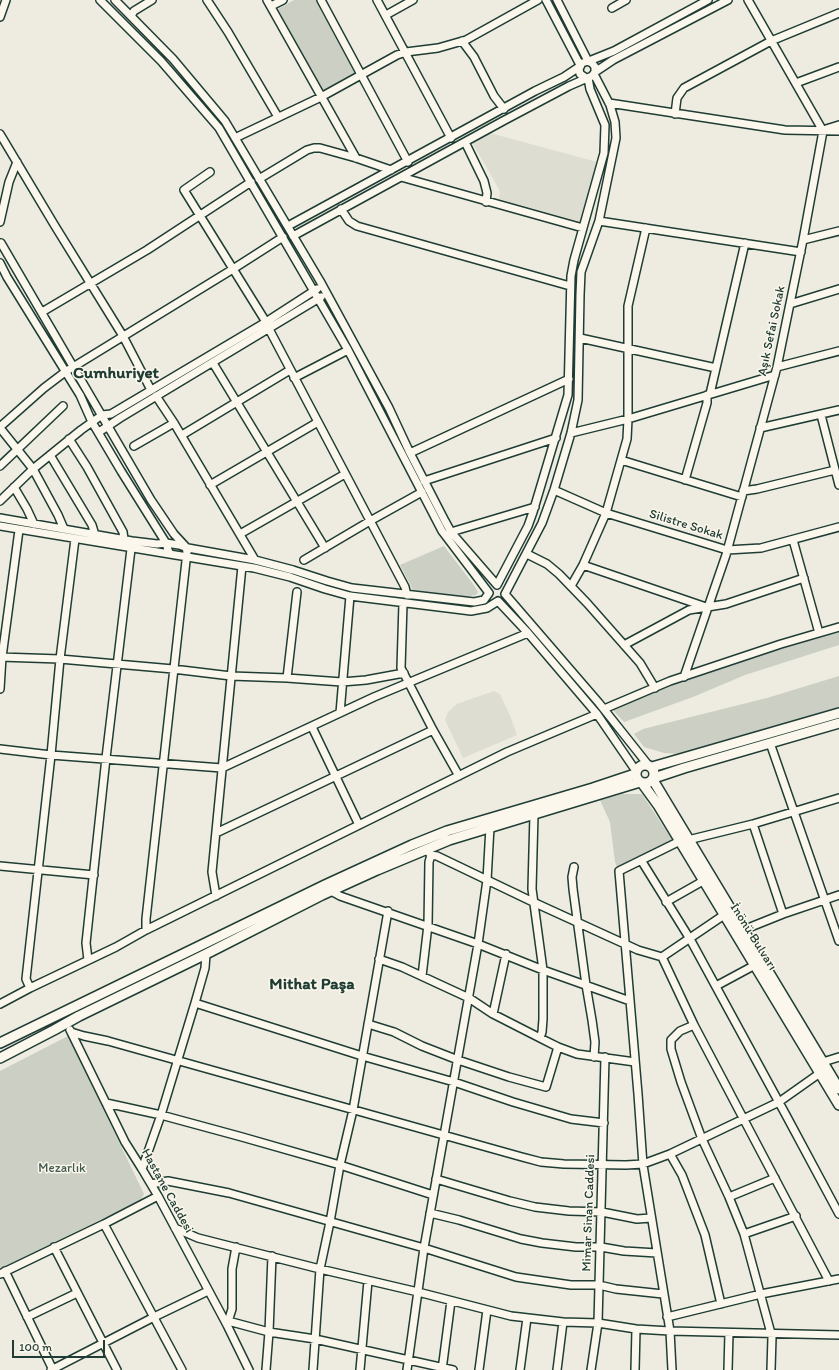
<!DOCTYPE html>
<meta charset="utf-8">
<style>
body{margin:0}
#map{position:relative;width:839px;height:1370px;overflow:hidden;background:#eeece1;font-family:Itim,sans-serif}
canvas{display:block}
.scale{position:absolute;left:12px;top:1340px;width:93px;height:18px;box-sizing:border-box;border:2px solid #1f3d34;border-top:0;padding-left:5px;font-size:12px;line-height:14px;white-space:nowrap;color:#1f3d34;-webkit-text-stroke:3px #fbf7ec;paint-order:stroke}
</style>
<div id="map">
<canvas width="839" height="1370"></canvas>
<div class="scale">100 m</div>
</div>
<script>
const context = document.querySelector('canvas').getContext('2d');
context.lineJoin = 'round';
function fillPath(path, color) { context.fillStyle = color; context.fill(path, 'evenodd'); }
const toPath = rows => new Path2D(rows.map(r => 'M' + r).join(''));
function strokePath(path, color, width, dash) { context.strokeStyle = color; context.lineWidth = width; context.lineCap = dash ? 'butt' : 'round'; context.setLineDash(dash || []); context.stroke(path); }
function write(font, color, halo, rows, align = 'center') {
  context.font = font + ' Itim,sans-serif'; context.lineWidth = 3; context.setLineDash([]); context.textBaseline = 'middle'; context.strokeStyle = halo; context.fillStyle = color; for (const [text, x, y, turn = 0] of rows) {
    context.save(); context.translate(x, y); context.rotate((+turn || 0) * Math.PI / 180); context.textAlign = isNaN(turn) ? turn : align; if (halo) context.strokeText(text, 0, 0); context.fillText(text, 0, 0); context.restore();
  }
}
fillPath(toPath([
 [490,133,597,162,581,222,499,199,500,191,472,142],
 [494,691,500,694,511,718,517,735,463,758,445,720,448,712,457,704]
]), '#ddddd2');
fillPath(toPath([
 [294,0,318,0,357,72,322,91,278,9],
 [444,546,473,584,478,592,476,595,465,597,413,590,400,565],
 [839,627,839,645,745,675,693,697,624,722,612,709,670,681],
 [839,676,839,707,682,754,664,753,644,747,634,734,643,729,767,698],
 [622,794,642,794,673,841,619,871,615,862,610,822,600,800],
 [68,1036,144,1194,141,1200,0,1269,0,1071]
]), '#cbcfc4');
const minor = toPath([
 [115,0,173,59,225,121,320,281,389,408,410,453,445,521,451,532,497,585,528,526,533,512,568,395,571,276,574,260,604,153,605,125,590,89,588,78],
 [207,0,228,32,278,117],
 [267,0,356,158],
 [321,0,408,162],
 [377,0,451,138],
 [546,0,580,65],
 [557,0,588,61],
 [271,6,283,0],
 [612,8,626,0],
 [386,15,413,0],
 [131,16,134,11,152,0],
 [0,17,6,0],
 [462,41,474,57,494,96,504,109],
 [589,61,614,51,708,0],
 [595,72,613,60,728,0],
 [594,74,610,105,615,122,616,138,599,221,581,272,580,295,578,400,571,433,554,490,542,523,505,594,599,703,649,766],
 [796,83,839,67],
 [609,103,785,130,839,131],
 [675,114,677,98,684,88,771,41,839,13],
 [826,129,839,125],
 [0,134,55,226,123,336,151,390],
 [235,138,321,97,397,55,406,52,438,48,466,40,538,0],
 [465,142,484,181,487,193,486,202],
 [210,172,184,190,266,322],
 [401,177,583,228],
 [259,179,307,150,314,148,320,148,356,158,391,170],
 [341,209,349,221,357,226,570,286],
 [599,221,801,252],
 [0,222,9,182,17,162],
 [288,226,535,91,564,77,579,67],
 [293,236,503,121,569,86,592,76,595,72,595,67,592,63,588,61,582,63,579,69,580,74,586,78],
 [803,240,839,231],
 [1,243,151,500,174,534,186,547,187,552,146,919,146,930],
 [0,263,7,277,80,395,92,422,121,471,166,543,168,550,170,554],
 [790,304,839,289],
 [42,312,147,250,251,182],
 [269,329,405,587,407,595],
 [580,338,716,368],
 [213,363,325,548],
 [777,367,839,351],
 [294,378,348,350],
 [710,394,745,243],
 [156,396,174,423,255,560],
 [821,415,839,485],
 [0,427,44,388,65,372,233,269,283,237],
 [0,428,33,469,58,515,64,529],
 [760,428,839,410],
 [99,432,120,418,321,297],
 [571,433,628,419,775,375],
 [182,435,290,370],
 [69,439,87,467,123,532,124,539],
 [134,446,174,423],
 [410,453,569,379],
 [50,455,92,525,95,535],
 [621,460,742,497],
 [0,466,63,406],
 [685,480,707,403,707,395],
 [424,481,556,438],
 [210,485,318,422],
 [14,487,27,509,34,524],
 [554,490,606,513,727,550,761,548,839,527],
 [743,491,757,489,835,470],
 [0,501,33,469,81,430,102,415,111,414,266,322,317,289],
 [0,518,132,541,157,544,166,543,179,545,188,548,255,560,293,570,327,581,352,588,474,602,484,600,489,593,442,531,348,350,219,128,161,61,100,0],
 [0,526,254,568,290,577,325,589,350,596,471,611,487,608,498,601,528,633,597,714,636,771],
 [451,532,535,507],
 [240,534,345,474],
 [793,540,819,633],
 [527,554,547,564,559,574,587,603,640,663,655,688],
 [304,560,370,521,422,492],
 [583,565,706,607],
 [571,586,583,565,606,513,627,439,628,419,628,306,646,228],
 [403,603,401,668,433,730,459,776],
 [624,645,689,610,726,604,804,578],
 [0,657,60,659,173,669,231,676,287,678,342,682,366,680,404,673],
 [684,677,726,555,777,367,803,240,823,131,748,0],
 [287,678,297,592],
 [0,689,2,657,19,530],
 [604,709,670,681,781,644,839,627],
 [340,713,350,596],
 [312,727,359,825],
 [770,743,839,941],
 [0,749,51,755,222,768,374,697,528,633],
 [534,814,532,889,543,970,543,1019,542,1032,540,1038],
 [753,824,783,914],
 [216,833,433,730],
 [688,840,753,824,839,798],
 [426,849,431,855,437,856,533,902,638,950,662,957,724,915],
 [641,860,690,939,787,1117,839,1214],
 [0,866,94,875],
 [574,867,572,877,573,889,586,985,592,1020,595,1042,594,1057],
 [331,891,340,896,478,944,543,970,630,1001],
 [216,896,212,872,242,566],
 [666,902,703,881],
 [743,930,783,914,839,895],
 [662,957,694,1025,829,1281],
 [379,959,402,967,469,998,493,1014,540,1038,558,1047,577,1054,635,1062],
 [88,960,86,943,106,758,131,549],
 [422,976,428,925,429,862,431,855],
 [716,986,755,965],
 [30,988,26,979,51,755,60,659,75,539],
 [195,1003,362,1056,454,1082,513,1102,571,1119,604,1123],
 [0,1004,30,988,116,947,146,930,507,752,597,714],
 [493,1014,506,954],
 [368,1024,394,1032,422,1046,458,1060,509,1077,546,1087,558,1047],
 [694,1025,680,1031,671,1040,671,1049,681,1082,702,1139,729,1197,744,1234,772,1337,771,1370],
 [70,1030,125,1142,142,1169,158,1196,227,1325,249,1370],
 [71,1032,84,1036,108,1041,522,1157,541,1162,564,1164,626,1165,643,1164,670,1154,779,1102,820,1073],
 [823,1062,839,1057],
 [106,1103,161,1115,242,1137,340,1165,433,1195],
 [670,1154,682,1175,705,1235,721,1304],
 [142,1169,161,1115,195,1003,205,968,206,954],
 [436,1179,510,1201,535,1207,569,1211,602,1212,637,1219,651,1218],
 [151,1184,168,1181,229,1193,424,1248,516,1277,571,1285,599,1285,616,1289,663,1294],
 [729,1197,775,1178],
 [430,1213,459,1220,521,1239,542,1243,576,1247,601,1247,624,1251,657,1253],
 [104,1224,182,1370],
 [175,1228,198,1238,320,1269,418,1292,511,1316,563,1322,598,1323,636,1329,670,1331,839,1335],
 [744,1234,796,1216],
 [54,1247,117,1370],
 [5,1271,53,1370],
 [0,1274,104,1224,158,1196],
 [27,1317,77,1293],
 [667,1317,761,1294,839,1279],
 [228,1321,269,1332,315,1339,453,1370],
 [227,1325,232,1309,232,1269,236,1247],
 [51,1370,154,1317,208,1291],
 [266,1370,269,1332,272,1256],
 [313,1370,320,1269,330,1222,340,1165,353,1110,388,911],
 [360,1370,368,1281],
 [407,1370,424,1248,478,944,487,880,490,827],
 [442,1370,451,1301],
 [479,1370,487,1310],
 [520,1370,527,1318],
 [557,1370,563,1322],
 [591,1370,598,1323,605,1057],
 [635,1370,636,1329],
 [672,1370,670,1331,643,1165,638,1094,619,871,680,841],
 [728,1370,729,1333]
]);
const major = toPath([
 '636 774a9 9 0 1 1 18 0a9 9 0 1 1-18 0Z',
 [652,767,839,713],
 [654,778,684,768,839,723],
 [653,780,839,1089],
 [642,783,658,805,839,1105],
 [0,1043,325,885,412,845,447,831,593,788,635,774],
 [0,1058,54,1030,79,1016,206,954,322,895,377,870,449,840,640,782]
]);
strokePath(minor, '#1f3d34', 10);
strokePath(major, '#1f3d34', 12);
strokePath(minor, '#fbf7ec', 7);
strokePath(major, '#fbf7ec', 9);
write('13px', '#1f3d34', '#fbf7ec', [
 ["Aşık Sefai Sokak",772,331,-78],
 ["Silistre Sokak",686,525,17],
 ["İnönü Bulvarı",753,937,58],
 ["Hastane Caddesi",167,1191,61],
 ["Mimar Sinan Caddesi",589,1213,-88]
]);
write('13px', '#415a51', '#fbf7ec', [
 ["Mezarlık",62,1169]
]);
write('bold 17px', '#1f3d34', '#fbf7ec', [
 ["Cumhuriyet",116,374],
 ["Mithat Paşa",312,985]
]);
</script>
